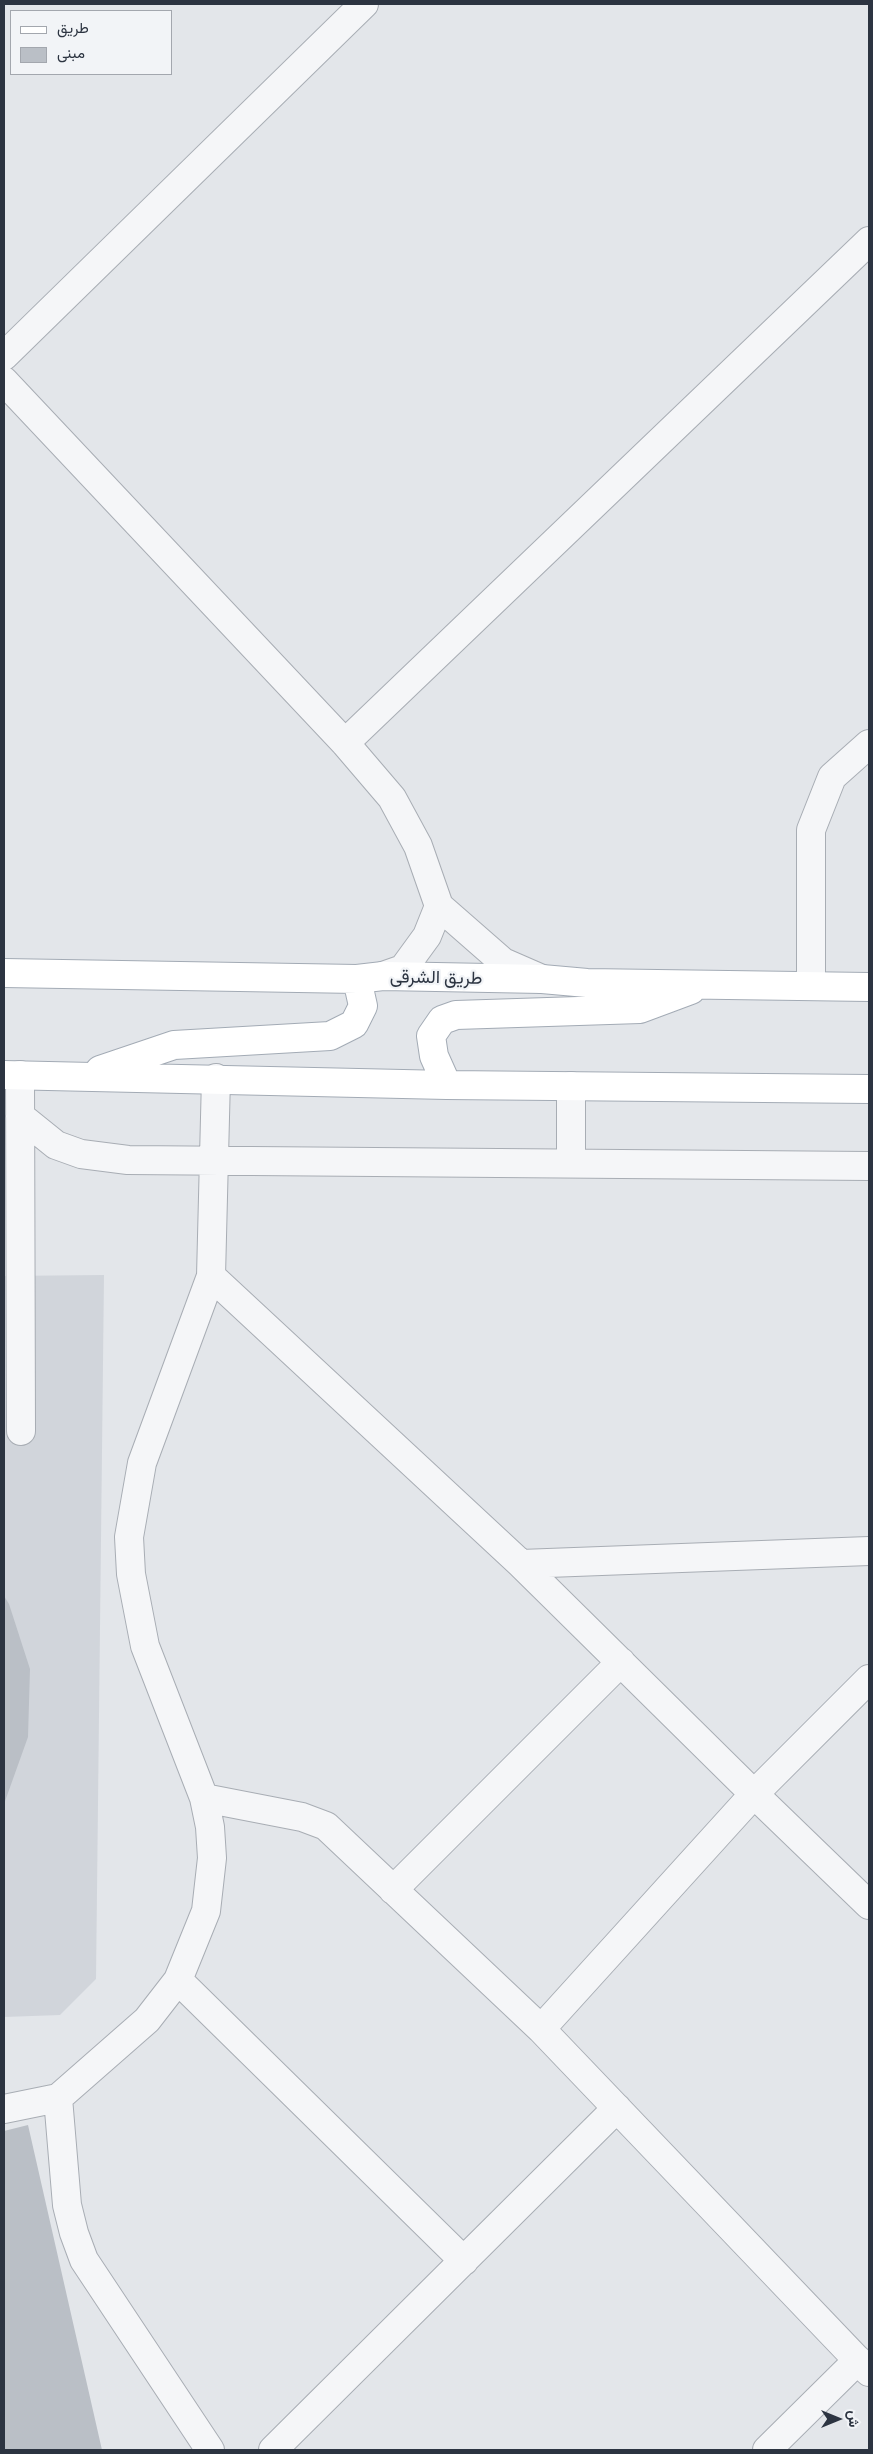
<!DOCTYPE html>
<meta charset="utf-8">
<style>
body{margin:0}
#map{position:relative;width:873px;height:2454px;overflow:hidden;background:#e3e6ea;font-family:"Fira Sans Condensed",Vazirmatn,sans-serif}
canvas{display:block}
.frame{position:absolute;inset:0;border:5px solid #2c3441;pointer-events:none}
.legend{position:absolute;left:10px;top:10px;width:162px;height:65px;box-sizing:border-box;background:#f2f4f7;border:1px solid #a3a7ae;margin:0;padding:6px 9px;list-style:none;font-size:15px;color:#2c3441}
.legend li{display:flex;align-items:center;gap:10px;height:25px}
.legend b{width:25px;border:1px solid #a3a7ae}
.north{position:absolute;left:813px;top:2394px;width:50px;height:50px;-webkit-text-stroke:4px #f2f4f7;paint-order:stroke;rotate:90deg;font-size:14px;font-weight:700;line-height:20px;text-align:center;color:#2c3441}
.north::after{content:'';display:block;margin:auto;width:18px;height:22px;background:#2c3441;clip-path:polygon(50% 0,100% 100%,50% 72%,0 100%)}
</style>
<div id="map">
<canvas width="873" height="2454"></canvas>
<div class="frame"></div>
<ul class="legend">
<li><b style="height:6px;background:#fff"></b>طريق</li>
<li><b style="height:14px;background:#babfc6"></b>مبنى</li>
</ul>
<div class="north">ش</div>
</div>
<script>
const context = document.querySelector('canvas').getContext('2d');
context.lineJoin = 'round';
function fillPath(path, color) { context.fillStyle = color; context.fill(path, 'evenodd'); }
const toPath = rows => new Path2D(rows.map(r => 'M' + r).join(''));
function strokePath(path, color, width, dash) { context.strokeStyle = color; context.lineWidth = width; context.lineCap = dash ? 'butt' : 'round'; context.setLineDash(dash || []); context.stroke(path); }
function write(font, color, halo, rows, align = 'center') {
  context.font = font + ' "Fira Sans Condensed",Vazirmatn,sans-serif'; context.lineWidth = 4.5; context.setLineDash([]); context.textBaseline = 'middle'; context.strokeStyle = halo; context.fillStyle = color; for (const [text, x, y, turn = 0] of rows) {
    context.save(); context.translate(x, y); context.rotate((+turn || 0) * Math.PI / 180); context.textAlign = isNaN(turn) ? turn : align; if (halo) context.strokeText(text, 0, 0); context.fillText(text, 0, 0); context.restore();
  }
}
fillPath(toPath([
 [104,1275,96,1979,60,2015,4,2017,4,1276]
]), '#d1d5db');
fillPath(toPath([
 [4,1596,9,1604,30,1669,28,1737,4,1804],
 [28,2125,102,2450,4,2450,4,2131]
]), '#babfc6');
const minor = toPath([
 [4,356,364,4],
 [4,381,345,743,392,798,418,846,439,906,503,962,542,979],
 [345,743,869,241],
 [383,976,403,969,427,936,439,906],
 [811,986,811,830,832,777,869,744],
 [20,1075,21,1431],
 [571,1086,571,1163],
 [20,1116,56,1145,81,1154,128,1160,869,1166],
 [211,1276,521,1564,754,1794,869,1905],
 [521,1564,869,1551],
 [204,1798,302,1817,326,1826,541,2029,869,2372],
 [393,1890,621,1662],
 [178,1980,464,2261],
 [541,2029,754,1794,869,1679],
 [58,2098,67,2205,74,2233,84,2260,210,2450],
 [4,2109,58,2098,147,2020,178,1980,206,1911,212,1858,210,1827,204,1798,145,1646,131,1574,129,1537,142,1463,211,1276,216,1078],
 [273,2450,617,2108],
 [767,2450,858,2360]
]);
const major = toPath([
 [4,973,357,979,383,976,542,979,587,983,869,987],
 [100,1070,174,1045,330,1036,354,1024,363,1006,357,979],
 [4,1075,447,1085,869,1089],
 [447,1085,434,1056,431,1036,442,1020,456,1015,640,1009,691,990]
]);
strokePath(minor, '#a8adb4', 30);
strokePath(major, '#a3abb5', 30);
strokePath(minor, '#f5f6f8', 28);
strokePath(major, '#fff', 28);
write('18px', '#2c3441', '#f2f4f7', [
 ["طريق الشرقى",436,978,1]
]);
</script>
